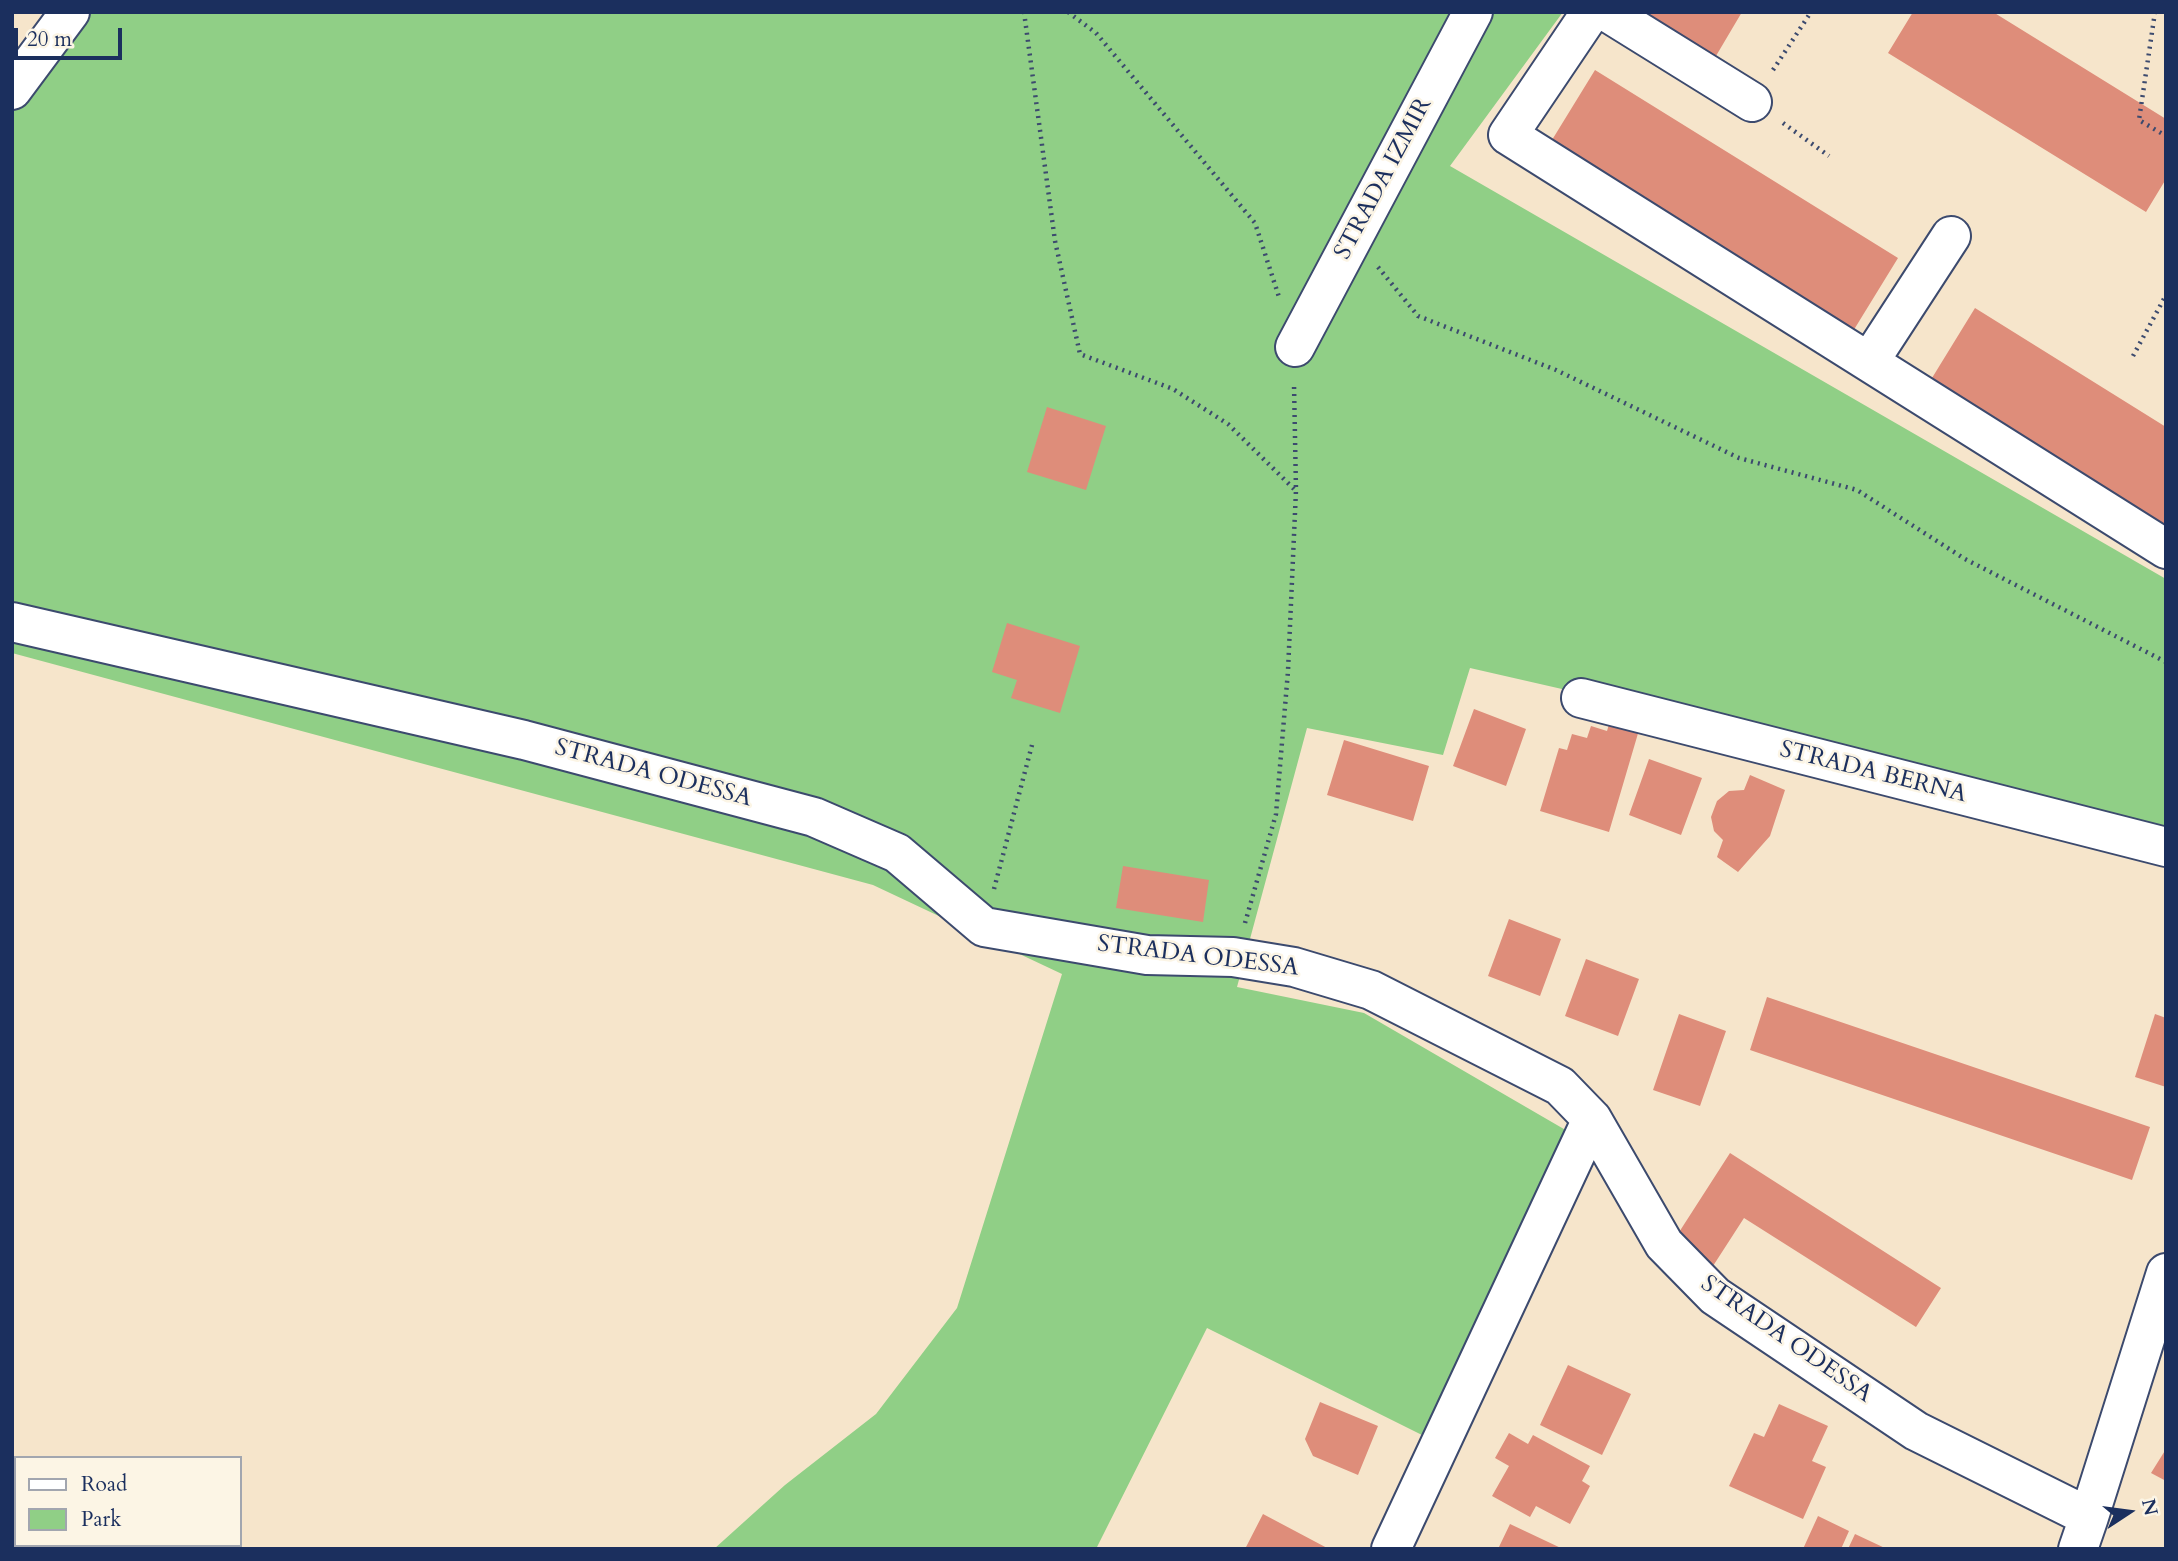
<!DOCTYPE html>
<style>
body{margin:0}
#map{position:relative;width:2178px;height:1561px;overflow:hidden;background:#f6e5cb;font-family:Cardo,serif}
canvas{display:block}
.frame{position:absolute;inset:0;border:14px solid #1b2f5e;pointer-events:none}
.legend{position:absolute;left:14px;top:1456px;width:228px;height:91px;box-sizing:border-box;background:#fcf5e5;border:2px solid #a2a6af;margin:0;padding:9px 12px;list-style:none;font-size:21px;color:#1b2f5e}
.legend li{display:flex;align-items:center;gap:14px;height:35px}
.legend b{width:35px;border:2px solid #a2a6af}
.north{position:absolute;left:2094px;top:1477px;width:70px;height:70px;-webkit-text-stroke:5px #fcf5e5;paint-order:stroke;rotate:77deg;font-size:19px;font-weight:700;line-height:28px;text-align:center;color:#1b2f5e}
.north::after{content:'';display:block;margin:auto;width:24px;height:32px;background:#1b2f5e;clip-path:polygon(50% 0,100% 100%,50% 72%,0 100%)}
.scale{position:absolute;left:14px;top:28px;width:108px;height:32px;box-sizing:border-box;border:4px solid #1b2f5e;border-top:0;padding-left:9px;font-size:21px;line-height:24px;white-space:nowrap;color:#1b2f5e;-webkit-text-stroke:5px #fcf5e5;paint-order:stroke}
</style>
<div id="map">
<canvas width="2178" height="1561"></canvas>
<div class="frame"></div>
<ul class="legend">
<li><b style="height:9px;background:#fff"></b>Road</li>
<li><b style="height:19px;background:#90cf86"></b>Park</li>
</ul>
<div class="north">N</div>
<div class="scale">20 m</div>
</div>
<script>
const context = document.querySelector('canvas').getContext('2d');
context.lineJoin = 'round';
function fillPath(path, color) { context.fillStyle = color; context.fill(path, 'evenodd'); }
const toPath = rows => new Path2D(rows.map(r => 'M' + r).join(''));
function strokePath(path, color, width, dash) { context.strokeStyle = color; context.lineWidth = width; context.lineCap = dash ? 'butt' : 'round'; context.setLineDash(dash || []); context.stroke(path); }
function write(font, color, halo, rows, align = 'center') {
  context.font = font + ' Cardo,serif'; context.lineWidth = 5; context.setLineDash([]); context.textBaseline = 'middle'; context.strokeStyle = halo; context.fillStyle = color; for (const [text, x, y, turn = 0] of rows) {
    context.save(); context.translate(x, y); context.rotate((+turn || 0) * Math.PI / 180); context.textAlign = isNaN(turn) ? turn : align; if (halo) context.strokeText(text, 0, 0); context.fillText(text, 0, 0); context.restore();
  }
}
fillPath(toPath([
 [56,12,1563,12,1450,166,2166,579,2166,827,1470,668,1443,755,1307,728,1237,987,1364,1013,1569,1132,1426,1437,1207,1328,1096,1549,714,1549,785,1485,876,1414,957,1308,1062,974,873,885,12,653,12,73]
]), '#90cf86');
fillPath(toPath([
 [1638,12,1742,12,1713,61],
 [1913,12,1993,12,2166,119,2166,179,2146,212,1888,53],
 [1595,70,1898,258,1847,341,1544,153],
 [1975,308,2166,427,2166,542,1924,391],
 [1047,407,1106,426,1086,490,1027,472],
 [1007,623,1080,646,1060,713,1011,698,1017,680,992,672],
 [1474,709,1526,729,1506,786,1453,766],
 [1610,721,1639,730,1609,832,1540,811,1559,748,1567,750,1572,734,1587,738,1591,726,1607,731],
 [1344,740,1429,766,1413,821,1327,795],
 [1649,759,1702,778,1681,835,1629,815],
 [1750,775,1785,790,1770,836,1738,872,1717,857,1723,840,1714,831,1711,817,1717,801,1729,791,1744,790],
 [1123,866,1209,880,1203,922,1116,908],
 [1509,919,1561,939,1540,996,1488,976],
 [1586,959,1639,979,1618,1036,1565,1016],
 [1767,997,2150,1127,2132,1180,1750,1050],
 [1679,1014,1726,1031,1700,1106,1653,1090],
 [2155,1014,2166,1018,2166,1087,2135,1077],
 [1730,1153,1941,1288,1916,1327,1744,1218,1713,1266,1674,1240],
 [1568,1365,1631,1394,1602,1455,1540,1425],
 [1320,1402,1378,1426,1358,1475,1313,1456,1305,1439],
 [1779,1404,1828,1426,1812,1461,1826,1467,1803,1519,1729,1486,1754,1433,1764,1437],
 [1509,1433,1528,1444,1533,1435,1590,1466,1582,1481,1590,1486,1570,1524,1536,1506,1530,1517,1492,1496,1509,1466,1495,1458],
 [2166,1449,2166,1481,2151,1473],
 [1263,1514,1329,1549,1245,1549],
 [1818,1516,1849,1531,1841,1549,1803,1549],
 [1510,1524,1563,1549,1498,1549],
 [1855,1534,1887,1549,1848,1549]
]), '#de8d7a');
const minor = toPath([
 [1591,12,1508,135,2166,549],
 [1607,12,1752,102],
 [12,90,70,12],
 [1295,347,1473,12],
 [1869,362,1951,236],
 [12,622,524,740,814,817,897,853,984,927,1147,955,1233,957,1294,967,1371,990,1560,1086,1592,1119,1664,1244,1715,1296,1916,1431,2089,1517,2078,1549],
 [1581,698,2166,847],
 [2089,1517,2166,1273],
 [1391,1549,1592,1119]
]);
strokePath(minor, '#3c4a6e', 42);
strokePath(toPath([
 [1024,12,1055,241,1080,354,1173,389,1228,424,1295,490],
 [1068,12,1096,33,1255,223,1279,297],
 [2155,12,2139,120,2166,136],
 [1773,70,1811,12],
 [1783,123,1829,156],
 [1378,267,1418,316,1556,370,1739,458,1857,490,1965,559,2166,662],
 [2133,356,2166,295],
 [994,889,1032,745],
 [1245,923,1276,814,1288,671,1296,490,1294,384]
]), '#3c4a6e', 4.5, [2, 5]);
strokePath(minor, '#fff', 38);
write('24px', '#1b2f5e', '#fcf5e5', [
 ["STRADA IZMIR",1384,179,-62],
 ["STRADA BERNA",1873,773,14],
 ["STRADA ODESSA",653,774,15],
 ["STRADA ODESSA",1198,957,7],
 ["STRADA ODESSA",1786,1340,35]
]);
</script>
